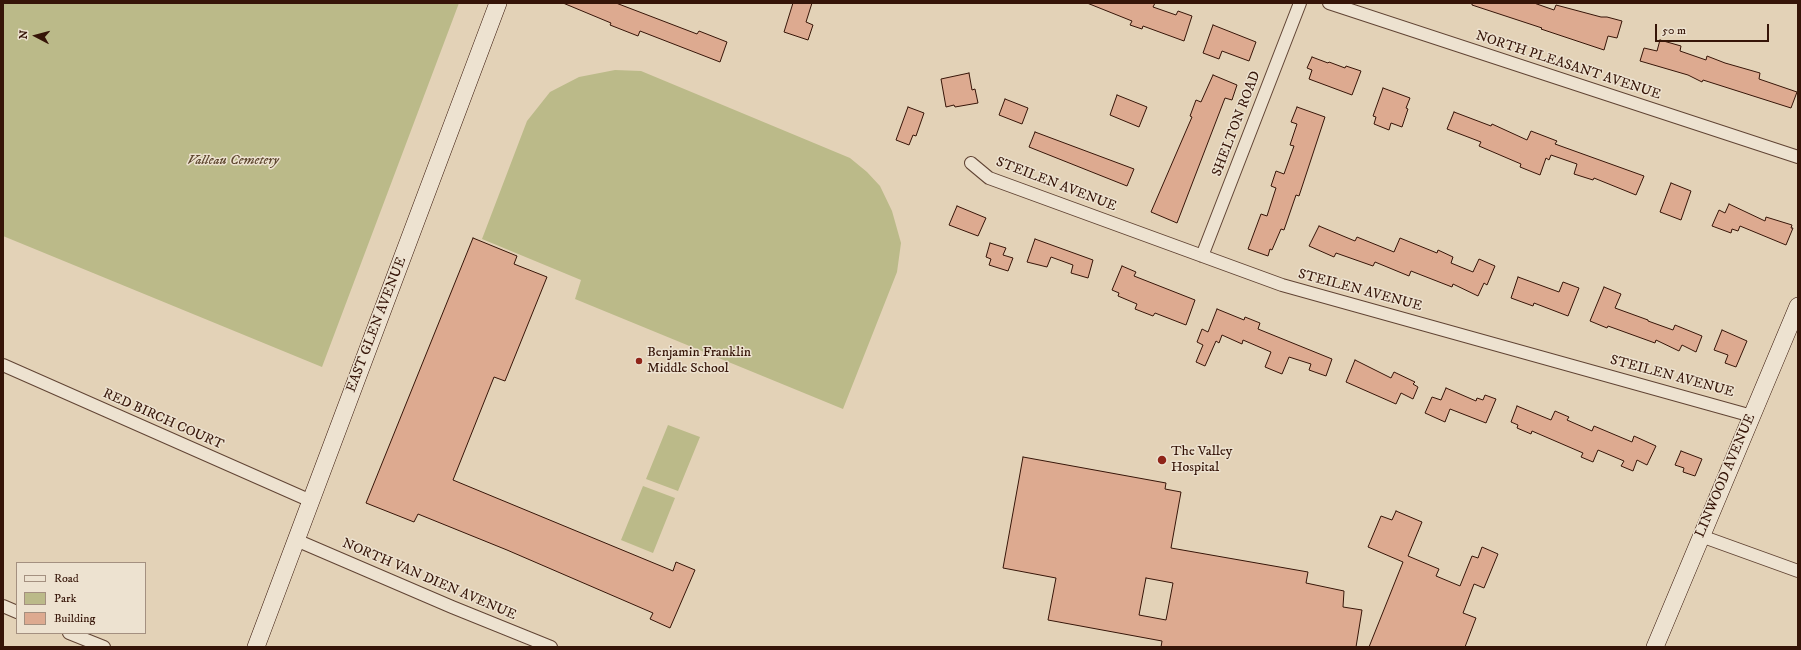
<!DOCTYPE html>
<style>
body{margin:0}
#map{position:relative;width:1801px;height:650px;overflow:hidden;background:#e3d2b7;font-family:"IM FELL DW Pica",serif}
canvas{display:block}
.frame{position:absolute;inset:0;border:4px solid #361508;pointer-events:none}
.legend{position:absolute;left:16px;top:562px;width:130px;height:72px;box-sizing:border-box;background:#ede2d0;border:1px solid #a49080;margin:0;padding:5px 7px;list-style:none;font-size:12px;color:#361508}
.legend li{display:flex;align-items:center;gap:8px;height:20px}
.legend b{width:20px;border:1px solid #a49080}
.north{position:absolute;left:16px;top:16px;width:40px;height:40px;-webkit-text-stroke:3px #ede2d0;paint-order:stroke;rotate:276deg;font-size:11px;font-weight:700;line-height:16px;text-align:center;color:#361508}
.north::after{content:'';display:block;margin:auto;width:14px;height:18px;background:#361508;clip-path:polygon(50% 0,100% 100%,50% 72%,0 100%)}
.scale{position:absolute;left:1655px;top:24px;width:114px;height:18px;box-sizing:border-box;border:2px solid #361508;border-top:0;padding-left:5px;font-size:12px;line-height:14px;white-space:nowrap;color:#361508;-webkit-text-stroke:3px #ede2d0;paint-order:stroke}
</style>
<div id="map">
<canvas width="1801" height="650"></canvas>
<div class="frame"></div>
<ul class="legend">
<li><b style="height:5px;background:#ede2d0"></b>Road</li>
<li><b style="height:11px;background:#bbba89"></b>Park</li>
<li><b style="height:11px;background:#ddaa90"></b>Building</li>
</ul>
<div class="north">N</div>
<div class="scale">50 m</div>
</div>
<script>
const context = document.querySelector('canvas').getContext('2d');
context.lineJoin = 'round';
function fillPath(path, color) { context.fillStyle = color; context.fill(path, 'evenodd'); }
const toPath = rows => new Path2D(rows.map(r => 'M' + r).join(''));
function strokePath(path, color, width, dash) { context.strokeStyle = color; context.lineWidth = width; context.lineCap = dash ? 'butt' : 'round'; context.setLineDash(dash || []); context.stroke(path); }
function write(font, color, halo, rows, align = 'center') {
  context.font = font + ' "IM FELL DW Pica",serif'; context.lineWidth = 3; context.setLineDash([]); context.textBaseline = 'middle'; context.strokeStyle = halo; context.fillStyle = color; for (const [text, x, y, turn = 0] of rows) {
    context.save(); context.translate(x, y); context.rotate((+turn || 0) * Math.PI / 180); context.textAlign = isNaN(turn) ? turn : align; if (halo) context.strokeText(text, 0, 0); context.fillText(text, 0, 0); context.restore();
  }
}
fillPath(toPath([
 [3,3,459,3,322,367,3,236],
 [615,70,641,71,850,158,867,172,880,186,892,211,901,243,897,272,843,409,575,299,581,280,482,239,527,121,550,92,579,77],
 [668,425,700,437,678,491,646,479],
 [643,486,675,498,653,553,621,540]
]), '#bbba89');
const building = toPath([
 [563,3,616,3,697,34,699,31,727,42,720,62,640,31,638,36,610,25,611,23,563,3],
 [793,3,812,3,806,22,813,25,808,40,784,32,793,3],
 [1087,3,1155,3,1153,7,1176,15,1178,11,1192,16,1184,41,1143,26,1142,29,1130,25,1132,21,1087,3],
 [1472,3,1534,3,1554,10,1556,5,1601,17,1607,17,1622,21,1617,38,1608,36,1604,50,1541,29,1542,28,1472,5,1472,3],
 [1213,25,1256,42,1249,61,1222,51,1219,59,1203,53,1213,25],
 [1660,40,1681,46,1680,51,1706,60,1707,56,1725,63,1760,73,1759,79,1797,92,1791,108,1703,80,1702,82,1688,75,1640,61,1644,48,1657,51,1660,40],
 [1312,57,1328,63,1329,62,1345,68,1346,66,1361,71,1352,95,1309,79,1312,70,1307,68,1312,57],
 [969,73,972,90,975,89,978,103,955,107,954,105,946,107,941,79,969,73],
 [1213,75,1237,85,1232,100,1225,98,1177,223,1151,212,1192,117,1190,116,1196,100,1201,102,1213,75],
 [1383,88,1410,98,1406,108,1408,109,1402,127,1391,123,1389,130,1374,124,1376,117,1373,116,1383,88],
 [1117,95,1147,107,1139,127,1110,115,1117,95],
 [1005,99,1028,108,1022,124,999,115,1005,99],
 [908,107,924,113,916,136,913,135,909,145,896,140,908,107],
 [1297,107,1325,117,1299,196,1296,195,1284,230,1281,229,1272,250,1270,249,1268,256,1248,249,1261,214,1267,216,1276,188,1271,186,1276,171,1284,174,1294,146,1290,145,1297,124,1291,122,1297,107],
 [1454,112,1491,126,1492,124,1527,140,1531,131,1557,141,1555,144,1644,176,1636,195,1594,178,1593,180,1574,174,1577,164,1551,155,1549,160,1546,158,1540,175,1520,167,1521,164,1479,146,1481,142,1447,129,1454,112],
 [1035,132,1134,169,1127,186,1029,147,1035,132],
 [1671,183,1691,191,1681,220,1660,212,1671,183],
 [1729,204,1765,221,1766,217,1792,225,1791,228,1793,228,1786,245,1740,226,1738,231,1732,229,1731,233,1712,226,1719,210,1725,213,1729,204],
 [957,206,986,218,978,236,949,225,957,206],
 [1319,226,1355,241,1357,237,1394,252,1400,238,1437,253,1438,250,1453,257,1451,263,1473,272,1479,259,1495,266,1487,285,1484,283,1478,296,1453,284,1452,287,1411,271,1409,276,1375,262,1373,266,1336,253,1334,257,1309,246,1319,226],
 [473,238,517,256,514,264,547,277,505,381,494,377,453,480,673,571,676,562,695,570,670,628,650,619,653,613,507,550,418,514,414,522,366,503,473,238],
 [1035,239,1093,260,1088,278,1071,273,1073,265,1051,257,1047,267,1027,262,1035,239],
 [990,243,1006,248,1003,255,1013,258,1008,271,989,265,991,259,986,257,990,243],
 [1122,266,1136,272,1134,276,1195,300,1186,325,1155,313,1153,316,1135,309,1137,304,1118,296,1119,293,1112,290,1122,266],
 [1518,277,1559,292,1563,282,1579,288,1568,316,1534,303,1533,306,1511,298,1518,277],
 [1604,287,1621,294,1615,308,1648,320,1648,321,1673,330,1675,325,1702,336,1696,352,1682,345,1679,351,1656,340,1655,343,1608,326,1607,328,1590,321,1604,287],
 [1217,309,1244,320,1245,317,1260,323,1258,329,1332,359,1326,376,1309,370,1311,364,1289,357,1282,374,1265,367,1271,352,1243,340,1242,344,1222,335,1219,343,1216,341,1205,366,1196,362,1203,345,1197,342,1202,329,1208,332,1217,309],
 [1722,330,1747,341,1736,367,1725,363,1728,355,1714,350,1722,330],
 [1355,360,1391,378,1394,372,1415,382,1413,384,1418,387,1413,399,1401,393,1396,404,1346,382,1355,360],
 [1446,388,1476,401,1477,398,1483,400,1485,395,1496,399,1486,423,1450,409,1445,422,1425,413,1432,397,1441,400,1446,388],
 [1517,406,1551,420,1555,411,1569,417,1567,420,1592,431,1594,426,1632,442,1634,436,1656,446,1647,465,1637,460,1633,471,1621,466,1624,461,1598,450,1593,462,1581,457,1583,453,1532,431,1531,434,1517,428,1518,425,1511,422,1517,406],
 [1681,451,1702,459,1695,476,1683,472,1684,468,1675,465,1681,451],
 [1023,457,1166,483,1165,489,1181,492,1171,548,1308,572,1306,583,1344,591,1343,607,1362,610,1356,647,1161,647,1162,641,1048,620,1056,578,1003,568,1023,457],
 [1146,578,1173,583,1166,620,1139,615,1146,578],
 [1396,511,1422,522,1408,556,1439,569,1436,576,1460,586,1472,556,1478,558,1482,547,1498,554,1484,588,1474,584,1463,613,1476,618,1465,647,1369,647,1403,562,1368,547,1381,516,1392,520,1396,511]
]);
fillPath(building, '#ddaa90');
strokePath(building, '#361508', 1);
const street = toPath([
 [1329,3,1798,157],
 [971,163,989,178,1282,285,1752,416],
 [1202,256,1300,3],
 [3,365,311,501],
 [1701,536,1798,571],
 [296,540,452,607,551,647],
 [3,606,17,612],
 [69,633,104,647]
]);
const secondary = toPath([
 [256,647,498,3],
 [1655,647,1798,306]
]);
strokePath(street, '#614434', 14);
strokePath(secondary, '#361508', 18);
strokePath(street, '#ede2d0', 12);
strokePath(secondary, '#ede2d0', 17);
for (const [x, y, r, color] of [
 [639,361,4,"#8f2418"],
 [1162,460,5,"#8f2418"]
]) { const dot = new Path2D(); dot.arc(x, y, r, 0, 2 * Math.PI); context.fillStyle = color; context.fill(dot); strokePath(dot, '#ede2d0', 1.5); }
write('14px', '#361508', '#ede2d0', [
 ["NORTH PLEASANT AVENUE",1568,66,18],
 ["SHELTON ROAD",1237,124,-69],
 ["STEILEN AVENUE",1056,185,21],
 ["STEILEN AVENUE",1360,291,15],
 ["EAST GLEN AVENUE",377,325,-69],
 ["STEILEN AVENUE",1672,377,15],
 ["RED BIRCH COURT",163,420,24],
 ["LINWOOD AVENUE",1726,476,-67],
 ["NORTH VAN DIEN AVENUE",429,580,23]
]);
write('italic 14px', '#5e472f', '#ede2d0', [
 ["Valleau Cemetery",233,161]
]);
write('14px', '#361508', '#ede2d0', [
 ["Benjamin Franklin",647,353],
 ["Middle School",647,369],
 ["The Valley",1171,452],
 ["Hospital",1171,468]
], 'left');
</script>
